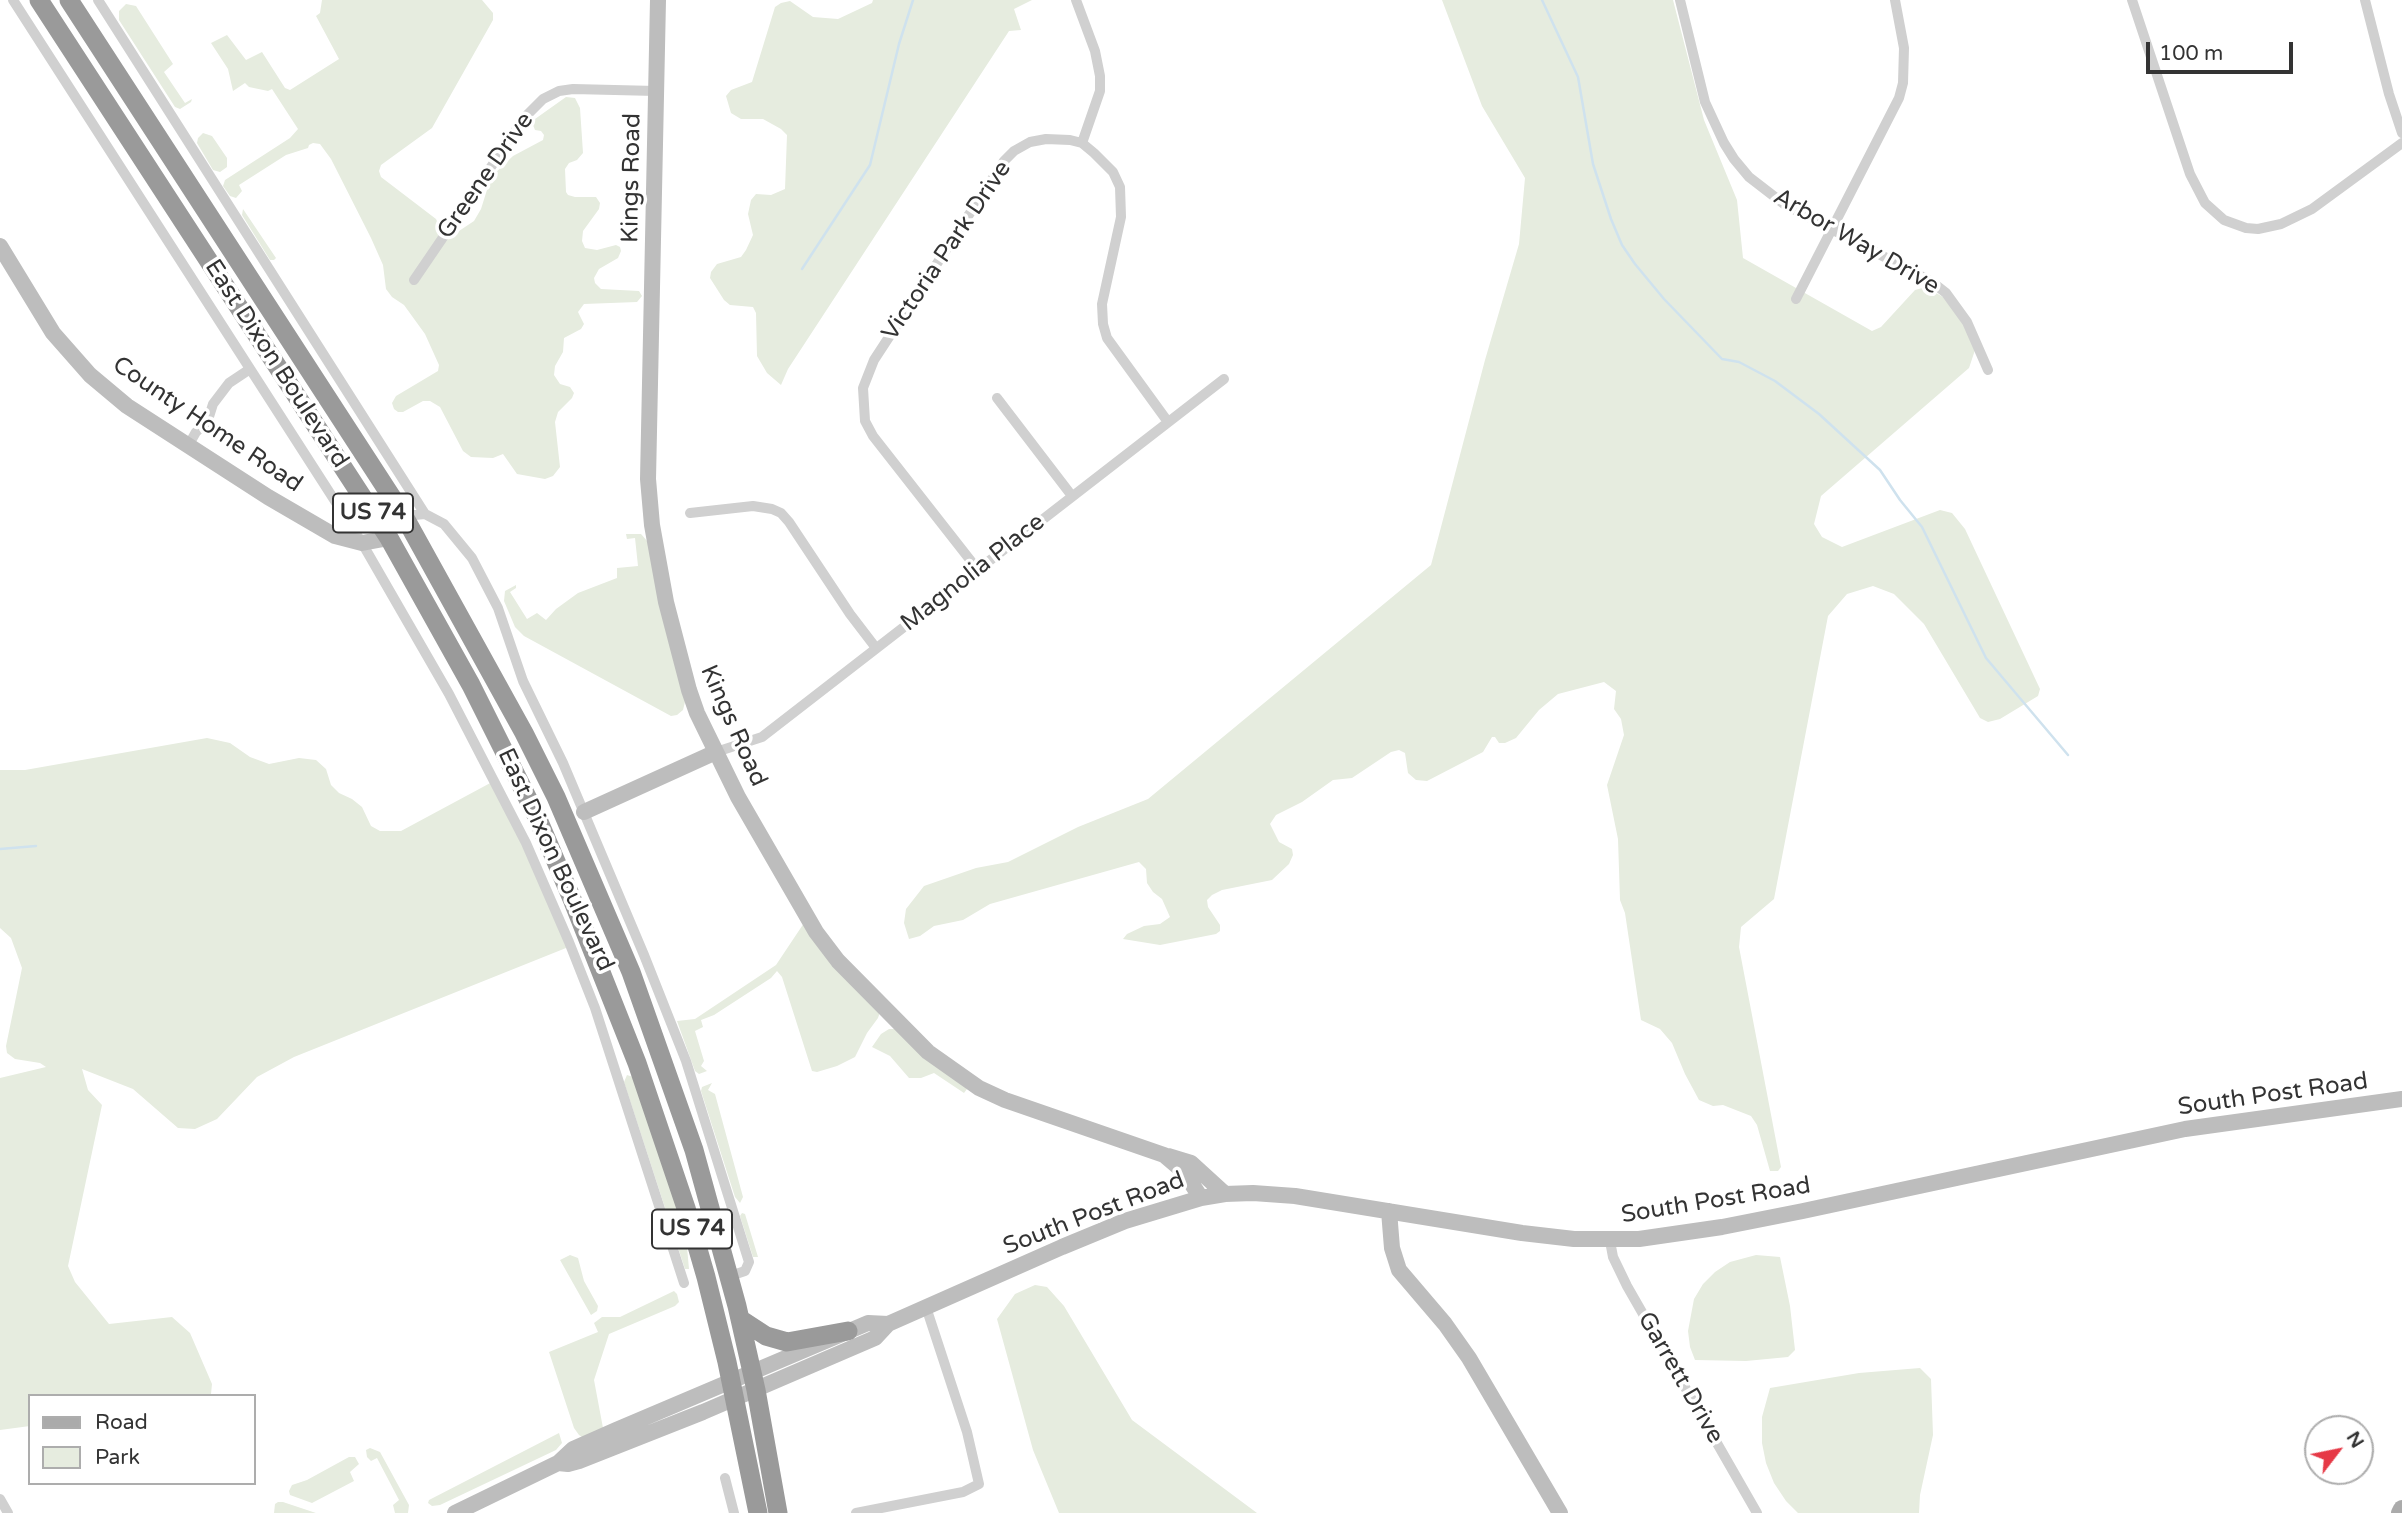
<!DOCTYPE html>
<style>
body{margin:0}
#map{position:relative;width:2402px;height:1513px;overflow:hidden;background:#fff;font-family:"Varela Round",sans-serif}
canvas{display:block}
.legend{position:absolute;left:28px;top:1394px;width:228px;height:91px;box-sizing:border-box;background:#fff;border:2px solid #adadad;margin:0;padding:9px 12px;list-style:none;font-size:21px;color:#333}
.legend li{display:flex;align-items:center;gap:14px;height:35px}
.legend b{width:35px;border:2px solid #adadad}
.north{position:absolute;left:2304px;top:1415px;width:70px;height:70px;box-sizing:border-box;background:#fff;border:2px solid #adadad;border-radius:50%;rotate:58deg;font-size:19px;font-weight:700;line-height:28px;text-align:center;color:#333}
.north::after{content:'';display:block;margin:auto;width:24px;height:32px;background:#e63946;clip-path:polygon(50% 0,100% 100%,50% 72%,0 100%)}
.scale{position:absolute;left:2146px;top:42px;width:147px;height:32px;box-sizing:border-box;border:4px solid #333;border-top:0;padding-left:9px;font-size:21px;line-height:24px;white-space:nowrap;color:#333;-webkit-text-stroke:5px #fff;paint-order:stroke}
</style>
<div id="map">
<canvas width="2402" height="1513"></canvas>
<ul class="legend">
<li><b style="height:9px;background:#ababab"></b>Road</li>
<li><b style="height:19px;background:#e6ecdf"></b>Park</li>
</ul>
<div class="north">N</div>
<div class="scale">100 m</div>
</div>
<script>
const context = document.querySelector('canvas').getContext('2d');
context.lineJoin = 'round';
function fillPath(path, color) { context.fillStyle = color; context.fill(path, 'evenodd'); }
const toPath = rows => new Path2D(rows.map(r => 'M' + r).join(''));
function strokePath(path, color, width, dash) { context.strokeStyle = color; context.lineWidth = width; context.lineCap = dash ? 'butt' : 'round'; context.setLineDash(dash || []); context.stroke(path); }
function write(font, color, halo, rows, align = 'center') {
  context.font = font + ' "Varela Round",sans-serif'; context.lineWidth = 7; context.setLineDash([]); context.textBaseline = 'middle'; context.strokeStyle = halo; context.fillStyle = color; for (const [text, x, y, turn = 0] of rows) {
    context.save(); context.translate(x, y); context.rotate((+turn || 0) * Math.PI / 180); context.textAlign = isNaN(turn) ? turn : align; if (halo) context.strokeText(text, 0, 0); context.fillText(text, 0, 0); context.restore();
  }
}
fillPath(toPath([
 [322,0,482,0,493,13,493,20,432,128,381,165,379,171,381,177,436,219,442,232,450,237,474,221,481,209,491,177,513,156,543,140,544,135,541,131,535,130,533,125,535,119,566,97,575,98,580,108,583,153,577,160,569,163,565,169,566,192,568,195,575,197,596,197,600,203,599,209,583,231,582,241,585,248,597,250,616,245,620,247,621,251,618,258,599,269,594,278,595,283,601,289,639,291,642,296,637,302,584,304,578,312,584,324,581,329,564,338,563,352,555,366,554,375,560,384,570,387,574,393,572,398,558,412,555,422,560,467,553,476,545,479,517,474,503,454,493,458,471,457,463,451,440,407,430,401,423,401,403,412,398,412,394,409,392,403,396,396,438,371,439,365,425,334,404,305,392,297,386,289,383,265,371,238,331,159,320,144,313,143,309,145,308,148,286,155,239,185,242,191,236,198,230,196,223,186,225,180,290,138,298,129,272,89,268,91,249,87,245,83,233,91,228,69,211,43,227,35,246,60,262,52,285,88,290,90,339,59,316,16,320,13],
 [873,0,1032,0,1014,9,1021,30,1009,31,788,369,781,385,767,373,757,356,756,313,753,307,730,305,724,300,710,278,711,272,717,264,741,257,746,250,753,235,748,214,751,200,756,194,771,195,785,189,787,135,781,129,763,119,741,119,731,113,726,96,731,90,752,82,775,7,781,3,790,1,813,17,838,19,872,3],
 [1442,0,1673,0,1704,120,1737,200,1743,258,1872,331,1881,327,1915,290,1926,287,1943,297,1961,319,1975,350,1969,368,1821,496,1814,524,1822,537,1842,547,1940,510,1952,513,1965,529,2040,689,2038,696,2000,719,1988,722,1980,718,1924,624,1894,594,1873,586,1847,594,1828,616,1774,899,1741,927,1739,947,1781,1167,1778,1171,1770,1171,1757,1125,1751,1116,1723,1105,1713,1106,1699,1100,1685,1074,1672,1043,1660,1029,1641,1020,1625,913,1620,900,1618,839,1607,785,1624,735,1621,719,1614,709,1616,691,1604,682,1558,694,1539,710,1516,738,1505,743,1499,743,1495,737,1492,737,1483,752,1427,781,1416,780,1408,773,1405,753,1399,750,1391,752,1352,778,1333,780,1302,802,1276,815,1270,824,1279,842,1292,849,1293,855,1289,864,1272,880,1222,890,1212,895,1207,900,1208,907,1220,925,1220,931,1216,934,1160,945,1123,939,1127,934,1144,926,1160,924,1170,917,1162,899,1153,892,1147,883,1146,869,1139,862,990,904,963,920,934,926,920,936,909,939,904,923,906,909,924,886,976,868,1008,862,1078,827,1148,799,1431,565,1485,360,1519,244,1525,178,1482,106],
 [126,4,136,6,173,64,164,72,185,103,192,99,191,102,180,109,175,107,119,20,119,11],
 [203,133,212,136,227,158,227,167,220,172,213,170,197,143,198,138],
 [243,209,276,258,274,260,270,260,242,215],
 [626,534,641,534,648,542,685,702,683,710,677,715,671,716,524,636,515,627,504,601,505,591,516,585,516,588,510,592,527,619,537,613,546,620,556,609,578,593,617,578,617,568,638,566,635,538,627,539],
 [207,738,230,743,250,757,269,764,299,758,316,760,326,769,331,785,339,793,352,799,362,807,371,826,380,831,401,831,494,781,571,946,294,1057,257,1077,217,1119,195,1129,178,1128,133,1089,82,1069,88,1090,102,1105,68,1266,75,1282,109,1324,172,1317,190,1333,212,1384,211,1394,209,1396,30,1396,30,1426,0,1430,0,1078,46,1067,40,1063,15,1059,7,1053,6,1046,22,968,11,938,0,928,0,770,25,770],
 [804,923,880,1012,878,1018,867,1033,855,1057,837,1066,817,1072,812,1071,782,977,777,971,771,978,714,1015,701,1020,703,1027,695,1031,704,1061,701,1066,707,1071,699,1074,695,1071,677,1021,695,1019,776,965],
 [889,1029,897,1029,967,1089,964,1093,934,1073,921,1078,909,1078,890,1056,872,1047,881,1034],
 [627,1075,633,1077,685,1225,689,1269,685,1269,624,1082],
 [712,1083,708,1090,715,1094,743,1197,740,1203,735,1197,701,1091,702,1087],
 [742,1213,745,1214,758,1257,753,1257,740,1216],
 [570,1255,578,1258,584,1281,598,1306,597,1311,591,1315,560,1260],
 [1756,1255,1780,1257,1790,1306,1795,1350,1788,1357,1746,1361,1695,1360,1690,1347,1688,1331,1694,1299,1703,1284,1715,1272,1730,1262],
 [1035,1285,1047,1287,1064,1306,1132,1420,1257,1513,1059,1513,1033,1450,997,1319,1015,1294],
 [674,1291,677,1294,679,1302,675,1306,609,1334,594,1380,603,1428,582,1437,579,1435,574,1428,549,1352,598,1332,594,1323,602,1317,620,1317],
 [1920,1368,1931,1379,1933,1435,1920,1495,1919,1513,1798,1513,1786,1501,1774,1483,1766,1463,1762,1443,1762,1417,1770,1388,1859,1373],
 [559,1433,562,1443,556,1450,440,1505,432,1506,428,1503,429,1500],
 [370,1448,380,1452,409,1505,408,1513,395,1513,393,1505,399,1500,377,1458,371,1461,367,1457,366,1450],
 [349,1457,355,1457,359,1464,350,1472,354,1481,312,1503,290,1495,289,1491,292,1485,307,1480],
 [278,1502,283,1502,316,1513,274,1513,275,1504]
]), '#e6ecdf');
strokePath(toPath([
 [1542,0,1578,77,1593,164,1611,219,1622,245,1635,264,1664,299,1722,359,1739,362,1775,381,1819,414,1880,470,1900,500,1922,527,1986,658,2068,755],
 [802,269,870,165,899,44,913,0],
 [0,849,36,846]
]), '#cfe2ee', 2.5);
strokePath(toPath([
 [13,0,362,543,449,694,526,843,569,942,595,1008,684,1283],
 [98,0,425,514],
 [1076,0,1095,51,1100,76,1100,91,1082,143],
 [1680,0,1705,102,1724,143,1734,159,1749,177,1784,204,1932,282,1946,293,1967,322,1988,370],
 [2132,0,2190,174,2205,203,2224,220,2246,228,2258,229,2281,224,2312,209,2402,143],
 [2365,0,2389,94,2402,133],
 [414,280,525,117,543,99,559,91,573,89,656,91],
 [1796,299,1899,98,1903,83,1904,48,1895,0],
 [997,398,1072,496],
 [188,446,196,432,207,423,213,404,229,383,250,369],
 [690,513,753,506,772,509,781,513,789,522,850,614,876,648],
 [404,516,425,514,444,524,472,558,498,608,523,681,563,763,644,955,686,1061,749,1262,745,1271,730,1276],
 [978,570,873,436,865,421,863,388,874,360,1004,161,1014,151,1030,142,1046,139,1070,140,1082,143,1094,153,1113,172,1120,187,1121,217,1102,304,1103,324,1107,338,1168,422],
 [716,752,762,737,1224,379],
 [1610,1241,1613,1257,1627,1286,1757,1513],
 [725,1478,734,1513],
 [0,1499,8,1513],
 [856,1513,963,1492,979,1484,967,1432,926,1307]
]), '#d0d0d0', 10);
strokePath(toPath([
 [658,0,648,479,652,525,666,602,689,690,697,713,738,797,816,932,838,961,928,1052,979,1088,1005,1100,1164,1155,1184,1172,1201,1198],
 [0,246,53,333,90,375,127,406,268,497,335,536,362,543,389,538],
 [584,812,716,752],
 [1168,1156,1191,1163,1225,1194],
 [1389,1211,1392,1248,1399,1270,1445,1324,1469,1358,1560,1513],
 [558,1463,568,1464,579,1461,703,1412,875,1338,888,1324,1062,1247,1125,1221,1201,1198,1225,1194,1253,1193,1295,1196,1522,1233,1574,1239,1639,1239,1722,1227,1803,1211,2185,1129,2402,1099],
 [455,1513,558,1463,573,1449,616,1430,868,1323,888,1324]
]), '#bdbdbd', 16);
strokePath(toPath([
 [2400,1513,2402,1509]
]), '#ababab', 18);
strokePath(toPath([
 [39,0,389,538,471,685,537,817,572,899,637,1063,686,1208,706,1277,727,1362,758,1513],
 [69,0,404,516,524,733,556,797,631,972,694,1150,737,1306,756,1390,778,1513],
 [740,1319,766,1336,787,1342,848,1331]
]), '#9a9a9a', 19);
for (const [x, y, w] of [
 [373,513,80],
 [692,1229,80]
]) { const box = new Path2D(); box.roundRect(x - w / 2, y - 19.5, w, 39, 5); context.fillStyle = '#fff'; context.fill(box); strokePath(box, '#333', 2); }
write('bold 23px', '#333', null, [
 ["US 74",373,513],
 ["US 74",692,1229]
]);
write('24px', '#333', '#fff', [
 ["Greene Drive",486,176,-55],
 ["Kings Road",632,178,-89],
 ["Arbor Way Drive",1856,242,30],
 ["Victoria Park Drive",947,251,-56],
 ["East Dixon Boulevard",276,364,57],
 ["County Home Road",207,425,34],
 ["Magnolia Place",973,573,-38],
 ["Kings Road",733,726,66],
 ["East Dixon Boulevard",555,860,65],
 ["South Post Road",2273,1095,-8],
 ["South Post Road",1716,1201,-9],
 ["South Post Road",1094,1214,-21],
 ["Garrett Drive",1680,1378,60]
]);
</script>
